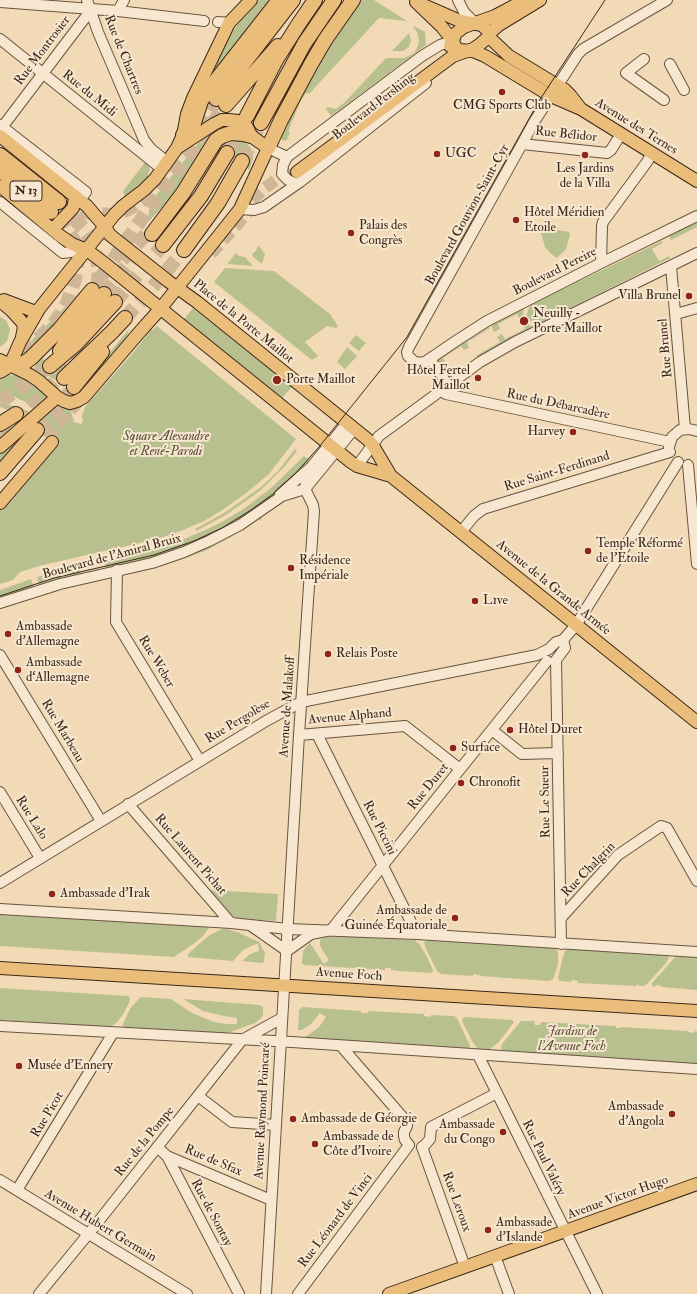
<!DOCTYPE html>
<meta charset="utf-8">
<style>
body{margin:0}
canvas{display:block;background:#f3dab6}
</style>
<canvas width="697" height="1294"></canvas>
<script>
const context = document.querySelector('canvas').getContext('2d');
context.lineJoin = 'round';
function fillPath(path, color) { context.fillStyle = color; context.fill(path, 'evenodd'); }
const toPath = rows => new Path2D(rows.map(r => 'M' + r).join(''));
function strokePath(path, color, width, dash) { context.strokeStyle = color; context.lineWidth = width; context.lineCap = dash ? 'butt' : 'round'; context.setLineDash(dash || []); context.stroke(path); }
function write(font, color, halo, rows, align = 'center') {
  context.font = font + ' "IM FELL Double Pica",serif'; context.lineWidth = 4; context.setLineDash([]); context.textBaseline = 'middle'; context.strokeStyle = halo; context.fillStyle = color; for (const [text, x, y, turn = 0] of rows) {
    context.save(); context.translate(x, y); context.rotate((+turn || 0) * Math.PI / 180); context.textAlign = isNaN(turn) ? turn : align; if (halo) context.strokeText(text, 0, 0); context.fillText(text, 0, 0); context.restore();
  }
}
fillPath(toPath([
 [259,0,272,0,218,68,215,66,227,41,237,25],
 [361,0,374,0,407,21,379,18,309,94,306,93,301,100,289,129,288,131,290,132,287,140,283,141,281,138,281,133,320,59,348,17],
 [414,26,425,32,426,45,331,116,326,109,327,107,336,109,345,102,386,58,404,58,414,53,417,48,419,41,417,32,413,27],
 [409,33,411,40,409,47,403,51,392,51],
 [229,140,241,140,248,145,251,148,253,159,249,170,244,162,225,152,221,151,217,154,215,153,223,142],
 [199,142,202,143,205,147,191,170,170,199,148,222,149,209,153,199],
 [146,161,150,169,147,178,145,182,125,198,123,191],
 [697,223,697,227,671,240,669,236],
 [558,230,569,232,570,235,566,249,557,258,551,254,545,247,541,233],
 [662,241,663,243,652,249,659,261,669,256,670,258,539,324,525,319,530,305],
 [258,245,265,254,262,264,253,257,252,254,256,251],
 [236,253,239,256,245,257,253,266,227,264],
 [225,268,274,271,330,314,338,326,336,328,327,326,305,342,318,356,312,360,214,282],
 [82,290,84,290,72,306,35,346,31,341],
 [193,308,292,387,282,398,184,319],
 [524,308,523,316,519,318,517,314,498,324,500,329,494,332,491,325],
 [0,317,6,320,10,330,7,341,4,344,0,347],
 [526,324,534,327,505,342,478,358,477,355,500,342,497,337,502,334,505,339,525,329,523,325],
 [157,326,296,439,269,474,245,494,221,511,204,521,181,531,157,539,39,566,20,572,13,580,0,584,0,509,54,445,32,425,54,408,62,407,70,408,74,422,81,424,83,421,82,416,85,407,133,353,151,330,153,330],
 [489,327,490,328,467,342,469,348,464,350,461,346,443,358,445,362,442,363,437,362,437,360],
 [129,329,126,339,83,391,76,393,34,367,46,353,43,359,45,365,71,387,80,388],
 [356,335,366,343,359,351,349,343],
 [347,347,357,356,345,369,337,362],
 [9,375,17,375,26,378,47,395,48,398,38,408,15,397,0,395,0,377],
 [0,403,18,407,32,413,24,419,13,412,0,407],
 [22,421,30,427,0,466,0,434],
 [295,449,297,451,284,467,261,490,226,515,196,531,195,529,224,513,261,487,278,471],
 [304,456,312,462,277,494,249,515,215,535,159,557,106,569,104,560,160,547,177,542,203,531,222,522,245,508,271,488],
 [260,515,262,518,260,521,259,519,238,533,205,551,168,564,134,573,133,571],
 [79,566,81,575,40,586,37,577],
 [31,579,34,588,0,599,0,590],
 [210,890,278,894,276,921,236,919],
 [0,914,206,927,209,928,203,936,196,942,174,957,0,946],
 [222,929,227,929,237,932,259,942,265,953,264,962,260,963,242,961,250,954,259,951,258,944,253,945,243,950,233,961,188,957,188,954,199,944,210,935],
 [343,936,415,940,420,945,427,957,433,970,432,973,399,971,391,970,391,968,385,968,385,970,304,965,302,963,303,952,305,948,310,943,324,964,329,960,321,948,320,945,320,940,322,938,327,937],
 [427,940,554,948,557,950,558,954,558,964,554,977,552,980,548,981,480,976,480,975,473,974,473,976,441,974,437,971,426,949,424,942],
 [567,949,668,955,669,957,666,963,647,984,643,986,639,986,638,984,636,986,578,983,578,981,572,980,571,982,560,981,558,978,563,957,565,951],
 [676,956,697,957,697,990,662,987,662,986,656,985,655,987,654,987,652,985,652,983],
 [0,988,128,996,130,998,129,1003,122,1016,116,1023,110,1027,0,1020],
 [141,997,171,999,192,1013,214,1022,226,1024,237,1024,237,1018,224,1016,203,1011,183,999,260,1005,263,1007,263,1015,260,1019,255,1023,227,1033,123,1027,123,1024,130,1009,135,1003],
 [303,1007,361,1011,361,1013,368,1013,368,1011,424,1014,424,1016,431,1017,431,1015,454,1016,457,1018,470,1046,469,1049,304,1038,319,1027,326,1017,320,1013,311,1024,302,1030,298,1030,299,1010],
 [465,1017,512,1020,514,1022,499,1042,487,1051,479,1050,472,1041,462,1021,463,1018],
 [521,1021,534,1021,535,1025,540,1025,541,1022,616,1026,616,1028,621,1028,621,1027,688,1031,688,1032,694,1033,695,1031,697,1031,697,1064,554,1055,552,1053,551,1055,502,1051,501,1048,502,1044]
]), '#b9c090');
strokePath(toPath([
 [239,212,265,188,293,167],
 [211,254,251,209],
 [47,438,82,397]
]), '#ceb697', 12, [12, 6]);
strokePath(toPath([
 [200,129,216,99],
 [227,153,243,123],
 [242,161,261,123],
 [66,196,79,208,88,213,111,215,122,212,132,207,143,199,158,183],
 [59,202,83,228,93,243,99,269,97,294,95,305],
 [122,260,150,230],
 [101,277,157,197,226,105],
 [104,294,136,254],
 [115,302,163,245],
 [125,318,157,282,184,250],
 [9,369,55,322,67,304,75,279,78,258,75,242,66,227,51,213],
 [0,402,50,366],
 [37,430,74,387],
 [0,436,30,409,59,377,69,364,83,338]
]), '#ceb697', 14, [14, 7]);
const minor = toPath([
 [87,0,98,32,144,140,151,149,166,161],
 [458,0,464,12,475,23],
 [667,0,583,49,578,54,534,122,522,144,409,347,407,352,408,356,416,363,425,362,459,339,487,321,601,263,697,216],
 [0,2,118,11,204,21],
 [118,11,124,0],
 [218,22,229,23],
 [0,39,162,169],
 [644,59,626,73,664,100],
 [670,64,684,90],
 [0,125,86,192,80,200],
 [0,130,91,10],
 [522,144,607,153,611,150,621,134],
 [268,148,287,157],
 [297,184,288,180,282,174,283,165,287,157,422,56,440,45,453,41],
 [0,202,63,253,87,250],
 [240,209,254,210,264,207,300,182,426,83],
 [601,263,602,226,603,222,647,162,652,153],
 [671,266,685,429],
 [676,314,697,308],
 [430,359,448,385],
 [441,390,446,394,670,442],
 [669,447,672,437,680,430,689,429,697,431],
 [688,465,697,564],
 [357,466,379,436,480,362,515,342,697,253],
 [280,494,310,468],
 [461,532,474,516,483,509,670,452],
 [117,570,116,622,200,761],
 [0,603,60,584,152,563,184,552,209,541,240,525,282,496,305,489,354,429],
 [0,655,101,821],
 [556,660,561,944],
 [556,660,565,648,563,640],
 [492,730,522,754,558,753],
 [317,734,417,934],
 [299,735,405,726,460,769],
 [0,792,40,858],
 [128,804,231,923],
 [0,883,266,721,301,702,537,655,549,649,556,642,563,640,576,625,678,462],
 [0,909,231,923,288,929,417,934,697,952],
 [561,918,618,855,661,826,667,828,697,881],
 [250,925,287,951,311,934,331,930,547,661],
 [0,1026,292,1042,697,1069],
 [478,1055,597,1294],
 [198,1096,232,1122,276,1125],
 [157,1147,167,1156,239,1294],
 [167,1156,271,1200],
 [0,1180,187,1294],
 [17,1190,113,1033],
 [495,1256,509,1294],
 [465,1267,422,1147,425,1145,430,1139,431,1127,497,1093],
 [39,1294,94,1227,242,1040,282,1018],
 [266,1294,299,735,314,511,313,505,305,489,306,482,307,477,312,466,347,423],
 [298,1294,409,1145,405,1140,404,1136,404,1132,407,1126,406,1121,341,1046]
]);
const major = toPath([
 [416,2,442,27,453,41,456,48,459,50,473,51,485,56,551,96,581,109,697,181],
 [421,4,460,21,482,25,488,31,491,39,509,56,565,90,570,95,581,109],
 [450,46,456,33,464,27,495,16,525,0],
 [0,136,87,206,105,227,110,235,168,281,197,302,367,439,372,444,391,476],
 [297,172,453,56,473,49,479,45,486,39,492,31,499,25,540,0],
 [0,186,59,235,72,244,87,250,104,263,351,462,357,466,391,476,697,722],
 [50,227,53,228,56,226,73,208,75,199,74,195],
 [4,300,36,312],
 [0,301,11,310,22,322,24,327,22,337],
 [0,360,30,375,39,381,57,397,64,401,70,403,77,401,84,397,137,335,161,308,240,209,268,148,251,136,248,129,245,124,238,121,229,120,222,120,214,124,177,148],
 [10,365,20,342,39,309,114,215,123,206,144,190,155,179,177,148,183,135,187,114,193,98,229,23,251,0],
 [0,447,57,397],
 [0,503,52,442],
 [0,968,697,1011],
 [389,1294,697,1184]
]);
const highway = toPath([
 [216,99,293,0],
 [226,105,278,46],
 [247,116,276,60,298,25,315,0],
 [261,123,304,44,334,0],
 [183,135,194,123,201,101,206,93,279,0],
 [268,148,281,120,311,64,325,40,353,0],
 [0,155,59,202],
 [0,170,51,212],
 [152,234,183,193,216,140,222,136,231,133,243,134,251,136],
 [163,245,201,196,227,153],
 [184,250,218,203,242,161],
 [60,351,72,333,104,294],
 [50,366,76,344,115,302],
 [0,371,10,365,24,363,31,358,59,330,92,290],
 [64,378,112,332,125,318],
 [74,387,102,352],
 [0,424,16,414],
 [0,473,37,430]
]);
strokePath(minor, '#685441', 12);
strokePath(major, '#3a271a', 14);
strokePath(highway, '#3a271a', 16);
strokePath(minor, '#f7e7d0', 10);
strokePath(major, '#eabd7b', 12);
strokePath(highway, '#eabd7b', 14);
strokePath(toPath([
 [0,596,54,578,154,555,194,541,222,528,251,510,273,494,295,474,319,447,407,337,539,101,605,0]
]), '#3a271a', 1);
for (const [x, y, r, color] of [
 [502,92,4,"#8f2418"],
 [437,154,4,"#8f2418"],
 [585,155,4,"#8f2418"],
 [516,220,4,"#8f2418"],
 [351,233,4,"#8f2418"],
 [689,296,4,"#8f2418"],
 [524,321,5,"#8f2418"],
 [478,378,4,"#8f2418"],
 [277,380,5,"#8f2418"],
 [573,432,4,"#8f2418"],
 [588,551,4,"#8f2418"],
 [291,568,4,"#8f2418"],
 [475,601,4,"#8f2418"],
 [8,634,4,"#8f2418"],
 [328,654,4,"#8f2418"],
 [18,670,4,"#8f2418"],
 [510,730,4,"#8f2418"],
 [453,748,4,"#8f2418"],
 [461,783,4,"#8f2418"],
 [52,894,4,"#8f2418"],
 [455,918,4,"#8f2418"],
 [19,1066,4,"#8f2418"],
 [672,1114,4,"#8f2418"],
 [293,1119,4,"#8f2418"],
 [503,1132,4,"#8f2418"],
 [315,1144,4,"#8f2418"],
 [488,1230,4,"#8f2418"]
]) { const dot = new Path2D(); dot.arc(x, y, r, 0, 2 * Math.PI); context.fillStyle = color; context.fill(dot); strokePath(dot, '#f7e7d0', 1.5); }
for (const [x, y, w] of [
 [26,191,32]
]) { const box = new Path2D(); box.roundRect(x - w / 2, y - 10, w, 20, 3); context.fillStyle = '#f7e7d0'; context.fill(box); strokePath(box, '#3a271a', 1); }
write('bold 12px', '#3a271a', null, [
 ["N 13",26,191]
]);
write('13px', '#3a271a', '#f7e7d0', [
 ["Rue Montrosier",43,51,-53],
 ["Rue de Chartres",123,55,68],
 ["Rue du Midi",89,94,39],
 ["Boulevard Pershing",374,107,-38],
 ["Avenue des Ternes",636,127,32],
 ["Rue Bélidor",566,135,6],
 ["Boulevard Gouvion-Saint-Cyr",468,215,-61],
 ["Boulevard Pereire",555,272,-27],
 ["Place de la Porte Maillot",243,322,39],
 ["Rue Brunel",666,348,-95],
 ["Rue du Débarcadère",558,405,12],
 ["Rue Saint-Ferdinand",557,472,-17],
 ["Boulevard de l'Amiral Bruix",112,557,-15],
 ["Avenue de la Grande Armée",553,588,39],
 ["Rue Weber",156,662,59],
 ["Avenue de Malakoff",288,707,-86],
 ["Avenue Alphand",350,717,-5],
 ["Rue Pergolèse",238,722,-31],
 ["Rue Marbeau",62,731,59],
 ["Rue Duret",429,787,-51],
 ["Rue Le Sueur",546,802,-91],
 ["Rue Lalo",31,818,58],
 ["Rue Piccini",379,828,63],
 ["Rue Laurent Pichat",190,855,49],
 ["Rue Chalgrin",589,870,-46],
 ["Avenue Foch",349,975,4],
 ["Avenue Raymond Poincaré",263,1111,-87],
 ["Rue Picot",48,1115,-59],
 ["Rue de la Pompe",145,1142,-51],
 ["Rue Paul Valéry",543,1158,64],
 ["Rue de Sfax",213,1161,23],
 ["Avenue Victor Hugo",618,1198,-20],
 ["Rue Leroux",456,1202,70],
 ["Rue de Sontay",211,1213,62],
 ["Rue Léonard de Vinci",336,1221,-53],
 ["Avenue Hubert Germain",100,1226,31]
]);
write('13px', '#3a271a', '#f7e7d0', [
 ["CMG Sports Club",502,106,"center"],
 ["UGC",445,154],
 ["Les Jardins",585,169,"center"],
 ["de la Villa",585,184,"center"],
 ["Hôtel Méridien",524,213],
 ["Etoile",524,228],
 ["Palais des",359,226],
 ["Congrès",359,241],
 ["Villa Brunel",681,296,"right"],
 ["Neuilly -",533,314],
 ["Porte Maillot",533,329],
 ["Hôtel Fertel",470,371,"right"],
 ["Maillot",470,386,"right"],
 ["Porte Maillot",286,380],
 ["Harvey",565,432,"right"],
 ["Temple Réformé",596,544],
 ["de l'Etoile",596,559],
 ["Résidence",299,561],
 ["Impériale",299,576],
 ["L1ve",483,601],
 ["Ambassade",16,627],
 ["d'Allemagne",16,642],
 ["Relais Poste",336,654],
 ["Ambassade",26,663],
 ["d‘Allemagne",26,678],
 ["Hôtel Duret",518,730],
 ["Surface",461,748],
 ["Chronofit",469,783],
 ["Ambassade d'Irak",60,894],
 ["Ambassade de",447,911,"right"],
 ["Guinée Équatoriale",447,926,"right"],
 ["Musée d'Ennery",27,1066],
 ["Ambassade",664,1107,"right"],
 ["d'Angola",664,1122,"right"],
 ["Ambassade de Géorgie",301,1119],
 ["Ambassade",495,1125,"right"],
 ["du Congo",495,1140,"right"],
 ["Ambassade de",323,1137],
 ["Côte d’Ivoire",323,1152],
 ["Ambassade",496,1223],
 ["d'Islande",496,1238]
], 'left');
write('italic 13px', '#5a4d38', '#f7e7d0', [
 ["Square Alexandre",166,437],
 ["et René-Parodi",166,452],
 ["Jardins de",572,1032],
 ["l'Avenue Foch",572,1047]
]);
</script>
